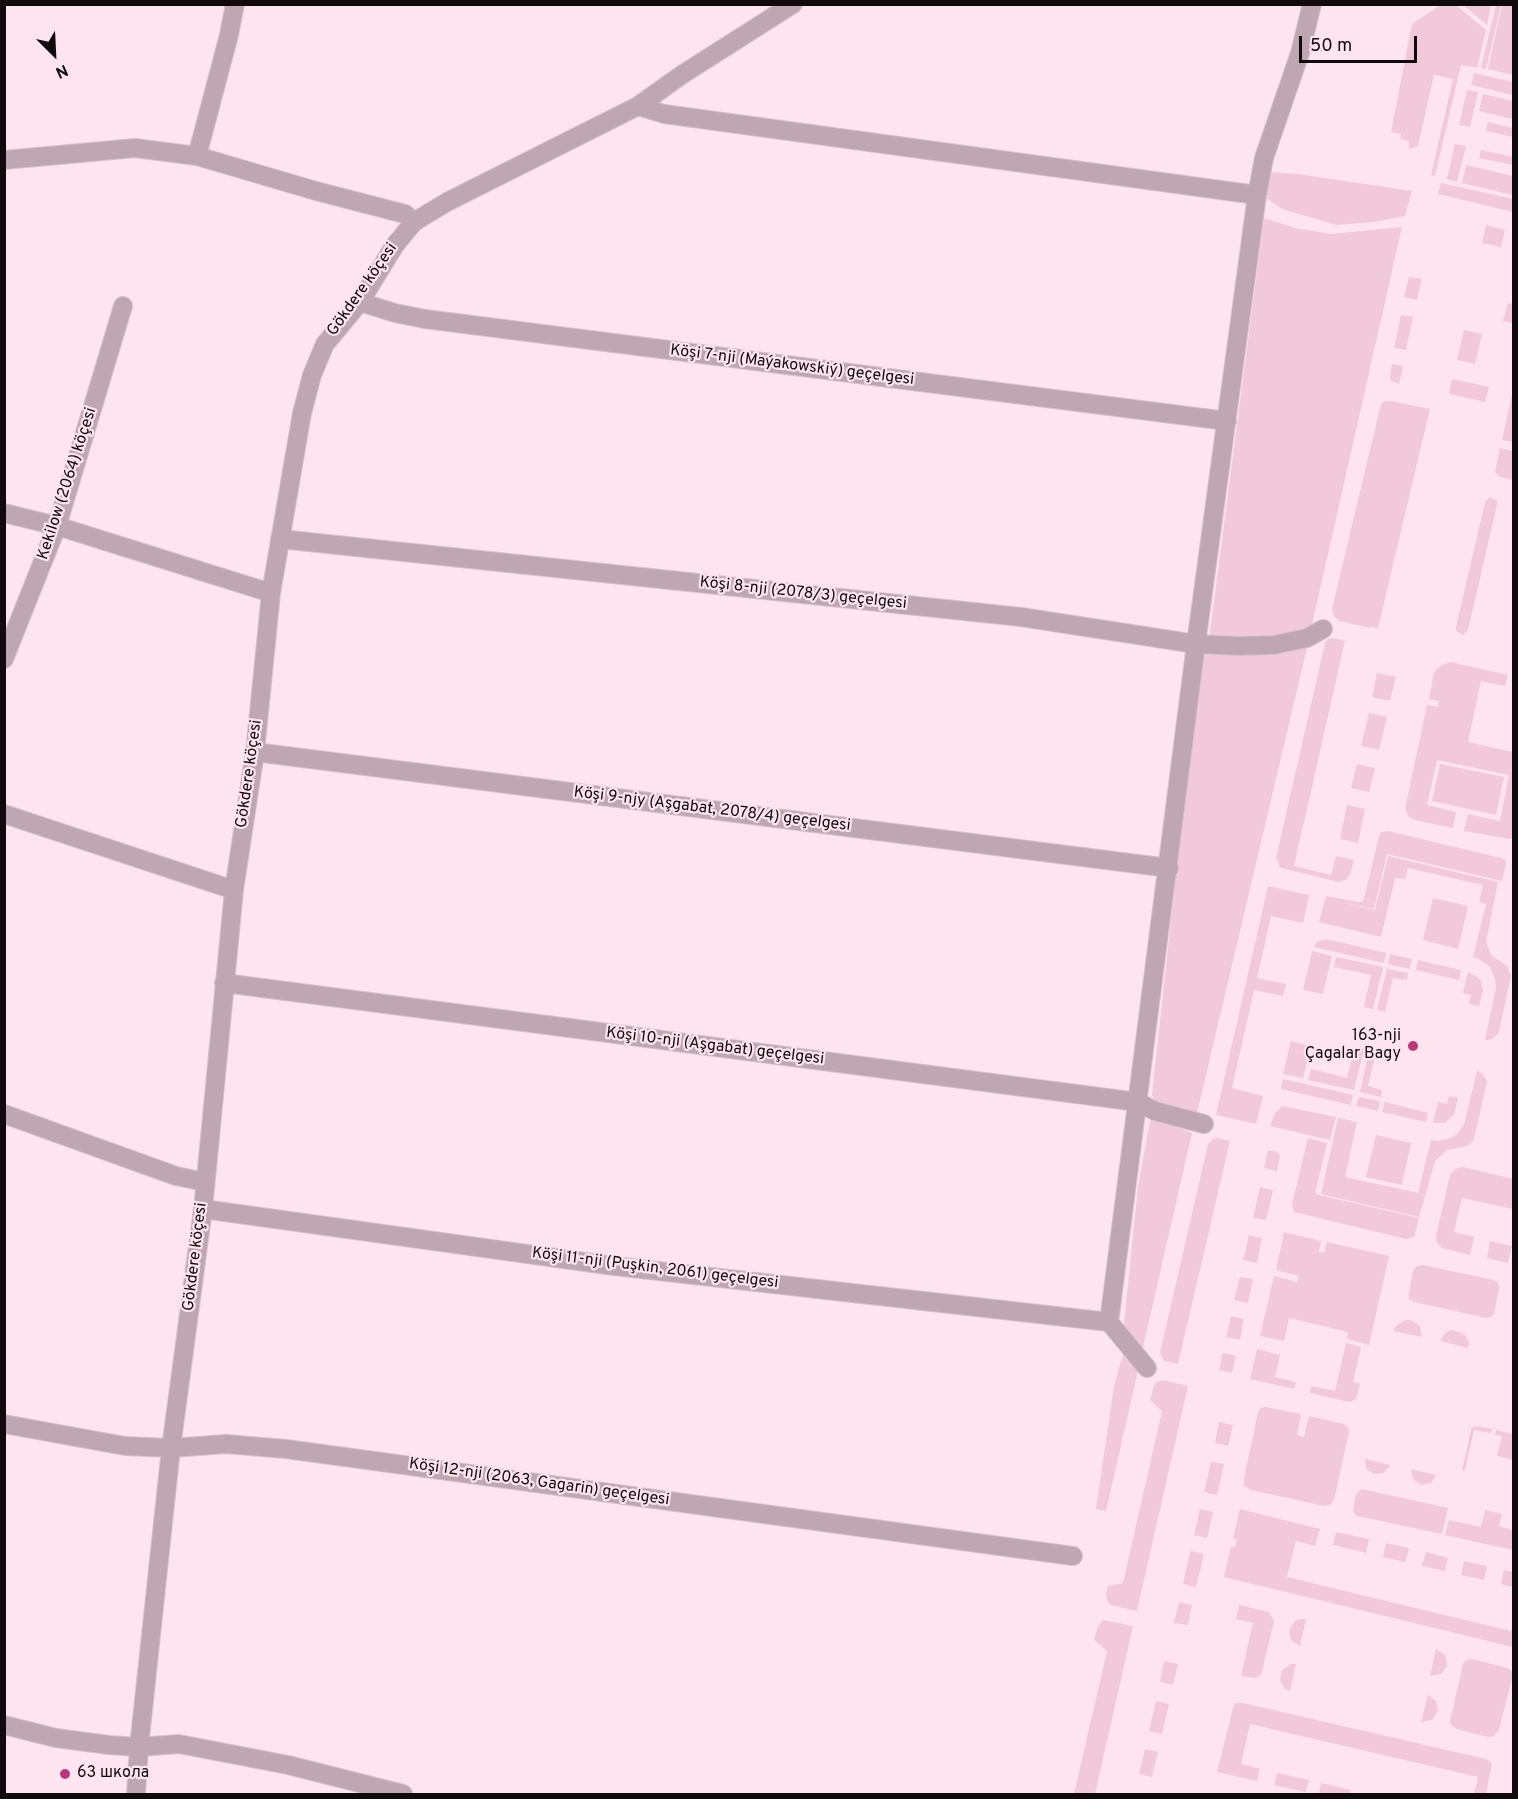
<!DOCTYPE html>
<meta charset="utf-8">
<style>
body{margin:0}
#map{position:relative;width:1518px;height:1799px;overflow:hidden;background:#fde4ee;font-family:Overpass,sans-serif}
canvas{display:block}
.frame{position:absolute;inset:0;border:6px solid #110a0d;pointer-events:none}
.north{position:absolute;left:24px;top:24px;width:60px;height:60px;-webkit-text-stroke:4px #fde4ee;paint-order:stroke;rotate:156deg;font-size:16px;font-weight:700;line-height:24px;text-align:center;color:#110a0d}
.north::after{content:'';display:block;margin:auto;width:21px;height:27px;background:#110a0d;clip-path:polygon(50% 0,100% 100%,50% 72%,0 100%)}
.scale{position:absolute;left:1299px;top:36px;width:118px;height:27px;box-sizing:border-box;border:3px solid #110a0d;border-top:0;padding-left:8px;font-size:18px;line-height:21px;white-space:nowrap;color:#110a0d;-webkit-text-stroke:4px #fde4ee;paint-order:stroke}
</style>
<div id="map">
<canvas width="1518" height="1799"></canvas>
<div class="frame"></div>
<div class="north">N</div>
<div class="scale">50 m</div>
</div>
<script>
const context = document.querySelector('canvas').getContext('2d');
context.lineJoin = 'round';
function fillPath(path, color) { context.fillStyle = color; context.fill(path, 'evenodd'); }
const toPath = rows => new Path2D(rows.map(r => 'M' + r).join(''));
function strokePath(path, color, width, dash) { context.strokeStyle = color; context.lineWidth = width; context.lineCap = dash ? 'butt' : 'round'; context.setLineDash(dash || []); context.stroke(path); }
function write(font, color, halo, rows, align = 'center') {
  context.font = font + ' Overpass,sans-serif'; context.lineWidth = 4.5; context.setLineDash([]); context.textBaseline = 'middle'; context.strokeStyle = halo; context.fillStyle = color; for (const [text, x, y, turn = 0] of rows) {
    context.save(); context.translate(x, y); context.rotate((+turn || 0) * Math.PI / 180); context.textAlign = isNaN(turn) ? turn : align; if (halo) context.strokeText(text, 0, 0); context.fillText(text, 0, 0); context.restore();
  }
}
fillPath(toPath([
 [1442,4,1456,5,1486,30,1477,68,1461,65,1435,176,1431,175,1453,79,1434,75,1418,146,1409,149,1409,141,1400,139,1401,134,1391,132,1412,24],
 [1463,5,1491,5,1487,25],
 [1496,5,1501,5,1486,69,1481,68],
 [1502,5,1513,5,1513,75,1488,69],
 [1474,73,1513,82,1513,95,1471,85],
 [1467,90,1478,92,1470,127,1459,125],
 [1483,94,1513,101,1513,119,1479,111],
 [1488,122,1513,128,1513,137,1486,131],
 [1455,144,1466,146,1457,182,1447,179],
 [1481,150,1513,157,1513,165,1479,158],
 [1466,165,1513,176,1513,195,1462,183],
 [1268,172,1298,174,1412,191,1405,216,1373,222,1336,225,1282,209,1265,197],
 [1441,183,1513,199,1513,212,1438,194],
 [1264,218,1295,228,1331,234,1402,227,1311,629,1271,638,1209,640],
 [1486,225,1505,230,1501,247,1482,243],
 [1409,277,1422,279,1417,300,1404,297],
 [1508,303,1513,304,1513,323,1503,321],
 [1401,315,1413,317,1406,350,1394,348],
 [1464,330,1482,334,1475,364,1457,360],
 [1392,364,1403,366,1399,384,1391,381,1390,378],
 [1452,379,1489,387,1485,402,1449,394],
 [1513,390,1514,442,1513,442,1502,440],
 [1385,401,1391,401,1430,409,1378,628,1370,627,1370,628,1339,621,1334,616,1332,609,1381,404],
 [1500,448,1513,451,1513,480,1500,477,1495,472],
 [1490,497,1497,501,1497,505,1468,630,1463,635,1456,631,1456,627,1485,502],
 [1333,638,1345,641,1294,866,1331,875,1336,856,1354,860,1350,875,1345,880,1339,882,1281,868,1276,858,1325,643,1328,639],
 [1306,646,1307,648,1197,1113,1158,1105,1152,1095,1177,865,1203,659,1209,651],
 [1450,662,1508,675,1505,686,1481,681,1468,742,1513,752,1514,838,1510,839,1464,831,1468,814,1500,821,1509,775,1437,760,1427,805,1456,812,1453,828,1415,820,1409,817,1406,811,1406,804,1427,705,1438,707,1439,701,1429,699,1434,672,1440,666],
 [1377,673,1396,677,1390,701,1372,697],
 [1369,713,1387,717,1379,750,1361,746],
 [1357,764,1375,768,1369,792,1351,788],
 [1440,764,1504,777,1496,815,1432,801],
 [1347,805,1365,809,1358,843,1340,839],
 [1388,831,1501,858,1505,860,1506,864,1502,881,1387,854,1374,909,1332,900,1375,910,1388,856,1498,882,1486,942,1491,955,1507,966,1511,976,1499,1032,1494,1038,1489,1040,1485,1040,1496,988,1495,979,1490,967,1479,959,1473,957,1486,904,1479,902,1483,885,1408,868,1405,879,1395,878,1381,937,1319,922,1326,896,1358,902,1362,902,1364,899,1379,836,1382,832],
 [1268,886,1309,895,1303,923,1271,916,1257,978,1286,984,1283,996,1254,990,1232,1088,1263,1096,1256,1124,1216,1115],
 [1433,898,1468,906,1458,949,1423,940],
 [1326,939,1386,953,1384,963,1314,947,1317,942],
 [1312,951,1332,956,1323,994,1303,990],
 [1390,954,1412,959,1410,969,1388,964],
 [1336,957,1383,967,1373,1009,1364,1007,1371,975,1334,967],
 [1418,960,1461,970,1459,980,1416,970],
 [1387,969,1408,973,1407,980,1393,978,1385,1012,1377,1010],
 [1468,972,1479,978,1481,982,1483,990,1479,1006,1469,1004,1471,995,1463,993],
 [1291,1041,1311,1046,1303,1078,1283,1074],
 [1355,1047,1364,1049,1354,1090,1308,1080,1311,1069,1347,1078],
 [1369,1050,1376,1052,1368,1086,1382,1090,1381,1097,1360,1092],
 [1477,1071,1483,1074,1487,1082,1474,1139,1471,1144,1463,1147,1447,1150,1435,1161,1419,1217,1321,1194,1338,1118,1357,1122,1345,1177,1418,1193,1431,1140,1440,1141,1451,1138,1457,1134,1464,1125],
 [1283,1079,1353,1095,1351,1105,1281,1089],
 [1449,1096,1458,1098,1454,1114,1445,1123,1433,1123,1438,1102,1447,1104],
 [1359,1097,1380,1101,1378,1111,1356,1106],
 [1385,1102,1428,1113,1426,1122,1382,1112],
 [1283,1106,1336,1117,1330,1140,1270,1126,1276,1112],
 [1151,1116,1192,1133,1142,1352,1123,1333,1138,1187],
 [1376,1135,1411,1143,1402,1185,1366,1177],
 [1217,1138,1230,1141,1178,1364,1164,1361,1160,1353,1208,1144,1213,1139],
 [1308,1138,1327,1143,1315,1194,1419,1218,1414,1237,1406,1239,1294,1212,1292,1204],
 [1268,1150,1277,1152,1280,1155,1277,1171,1264,1168],
 [1463,1167,1513,1179,1513,1209,1462,1198,1454,1232,1474,1237,1470,1255,1442,1248,1437,1243,1436,1236,1450,1175,1455,1169],
 [1260,1187,1273,1190,1266,1220,1253,1218],
 [1284,1232,1321,1241,1319,1252,1324,1253,1327,1242,1389,1256,1369,1345,1347,1339,1348,1332,1289,1318,1284,1341,1260,1336,1274,1276,1297,1282,1299,1276,1276,1270],
 [1249,1235,1262,1238,1257,1263,1243,1260],
 [1490,1241,1512,1246,1508,1263,1487,1258],
 [1423,1265,1494,1280,1498,1283,1499,1288,1494,1314,1491,1317,1486,1318,1414,1302,1409,1299,1409,1293,1413,1271,1417,1266],
 [1240,1277,1253,1279,1248,1303,1234,1300],
 [1231,1316,1244,1319,1240,1340,1226,1337],
 [1405,1320,1411,1320,1420,1326,1422,1337,1393,1331,1396,1326],
 [1452,1330,1463,1333,1469,1342,1468,1348,1440,1341,1446,1332],
 [1346,1343,1361,1347,1353,1382,1360,1384,1356,1399,1350,1402,1310,1393,1311,1386,1335,1391],
 [1257,1349,1280,1355,1275,1377,1296,1382,1294,1389,1250,1379],
 [1124,1351,1139,1366,1106,1511,1096,1509,1114,1386],
 [1223,1353,1236,1356,1232,1373,1219,1370],
 [1162,1380,1188,1386,1137,1611,1111,1605,1108,1602,1106,1595,1108,1586,1123,1583,1162,1411,1150,1400,1155,1383],
 [1266,1407,1301,1414,1297,1435,1304,1437,1309,1416,1344,1424,1348,1427,1349,1432,1334,1500,1330,1505,1324,1506,1251,1490,1244,1486,1244,1478,1258,1412,1261,1408],
 [1219,1422,1233,1425,1228,1446,1215,1443],
 [1477,1426,1492,1429,1491,1433,1474,1430,1465,1470,1462,1470,1471,1430,1473,1427],
 [1496,1430,1513,1434,1513,1460,1497,1456,1502,1436,1495,1435],
 [1365,1459,1390,1465,1384,1473,1374,1474,1366,1469],
 [1211,1462,1224,1464,1217,1495,1204,1492],
 [1411,1469,1436,1475,1431,1483,1421,1485,1413,1479],
 [1362,1489,1448,1508,1442,1534,1357,1516,1354,1513,1353,1509,1356,1494],
 [1200,1509,1213,1512,1207,1538,1194,1535],
 [1240,1509,1320,1529,1315,1546,1296,1541,1287,1577,1511,1631,1513,1622,1513,1647,1224,1577,1231,1546,1235,1547,1237,1539,1233,1538],
 [1485,1510,1502,1514,1499,1526,1513,1530,1513,1550,1445,1535,1449,1520,1481,1527],
 [1336,1532,1369,1539,1366,1553,1333,1545],
 [1386,1543,1409,1548,1405,1562,1383,1557],
 [1190,1551,1204,1554,1196,1587,1183,1584],
 [1426,1552,1448,1558,1445,1571,1422,1566],
 [1464,1561,1487,1566,1484,1580,1461,1575],
 [1504,1570,1513,1572,1513,1591,1512,1591,1512,1587,1501,1584],
 [1179,1602,1192,1605,1188,1625,1174,1623],
 [1239,1605,1269,1612,1274,1621,1262,1672,1260,1676,1255,1678,1241,1676,1253,1623,1236,1619],
 [1300,1619,1306,1619,1300,1646,1291,1640,1289,1630,1295,1621],
 [1103,1620,1133,1626,1095,1794,1074,1794,1107,1651,1094,1640,1098,1626],
 [1436,1649,1445,1655,1447,1666,1441,1674,1430,1676],
 [1472,1659,1507,1668,1511,1670,1513,1675,1499,1730,1494,1736,1488,1737,1457,1729,1452,1726,1450,1721,1463,1664,1466,1660],
 [1164,1661,1178,1664,1173,1685,1160,1682],
 [1291,1664,1296,1664,1290,1691,1285,1689,1280,1680,1282,1670],
 [1428,1695,1436,1701,1438,1711,1432,1720,1421,1722],
 [1156,1701,1169,1704,1162,1734,1149,1731],
 [1236,1703,1243,1703,1486,1759,1492,1763,1486,1794,1474,1794,1478,1777,1250,1724,1241,1764,1260,1769,1257,1781,1217,1772,1233,1708],
 [1145,1749,1158,1752,1152,1777,1139,1774],
 [1277,1773,1309,1780,1306,1792,1274,1785],
 [1321,1783,1351,1790,1350,1794,1319,1794]
]), '#f1c9d9');
const minor = toPath([
 [638,106,664,114,1257,195],
 [197,156,229,35,235,4],
 [4,160,135,148,197,156,316,191,405,214,414,222],
 [360,302,395,313,425,319,1227,421],
 [4,513,57,526,271,593],
 [280,539,1021,617,1196,644,1238,646,1274,645,1307,638,1323,629],
 [4,659,57,526,123,306],
 [255,752,1169,868],
 [4,814,234,890],
 [224,983,1138,1102,1155,1111,1204,1124],
 [4,1114,176,1176,205,1182],
 [203,1209,614,1266,1109,1322],
 [1147,1368,1109,1322,1196,644,1257,195,1264,158,1300,53,1312,4],
 [4,1424,125,1446,171,1448,226,1444,286,1449,1073,1556],
 [4,1725,56,1738,109,1745,139,1747,179,1744,288,1765,403,1794],
 [136,1794,139,1747,171,1448,203,1209,234,890,255,752,271,593,302,413,312,375,325,344,360,302,395,245,414,222,447,202,638,106,683,74,793,4]
]);
strokePath(minor, '#d7c1ca', 20);
strokePath(minor, '#bfa7b1', 18);
for (const [x, y, r, color] of [
 [1413,1046,6,"#bc387e"],
 [65,1774,6,"#bc387e"]
]) { const dot = new Path2D(); dot.arc(x, y, r, 0, 2 * Math.PI); context.fillStyle = color; context.fill(dot); strokePath(dot, '#fde4ee', 2); }
write('16px', '#110a0d', '#fde4ee', [
 ["Gökdere köçesi",363,290,-55],
 ["Köşi 7-nji (Maýakowskiý) geçelgesi",792,366,7],
 ["Kekilow (2064) köçesi",68,484,-72],
 ["Köşi 8-nji (2078/3) geçelgesi",803,594,6],
 ["Gökdere köçesi",250,774,-82],
 ["Köşi 9-njy (Aşgabat, 2078/4) geçelgesi",712,810,7],
 ["Köşi 10-nji (Aşgabat) geçelgesi",715,1047,7],
 ["Gökdere köçesi",196,1257,-83],
 ["Köşi 11-nji (Puşkin, 2061) geçelgesi",655,1269,7],
 ["Köşi 12-nji (2063, Gagarin) geçelgesi",539,1483,8]
]);
write('16px', '#110a0d', '#fde4ee', [
 ["163-nji",1401,1037],
 ["Çagalar Bagy",1401,1055],
 ["63 школа",77,1774,"left"]
], 'right');
</script>
